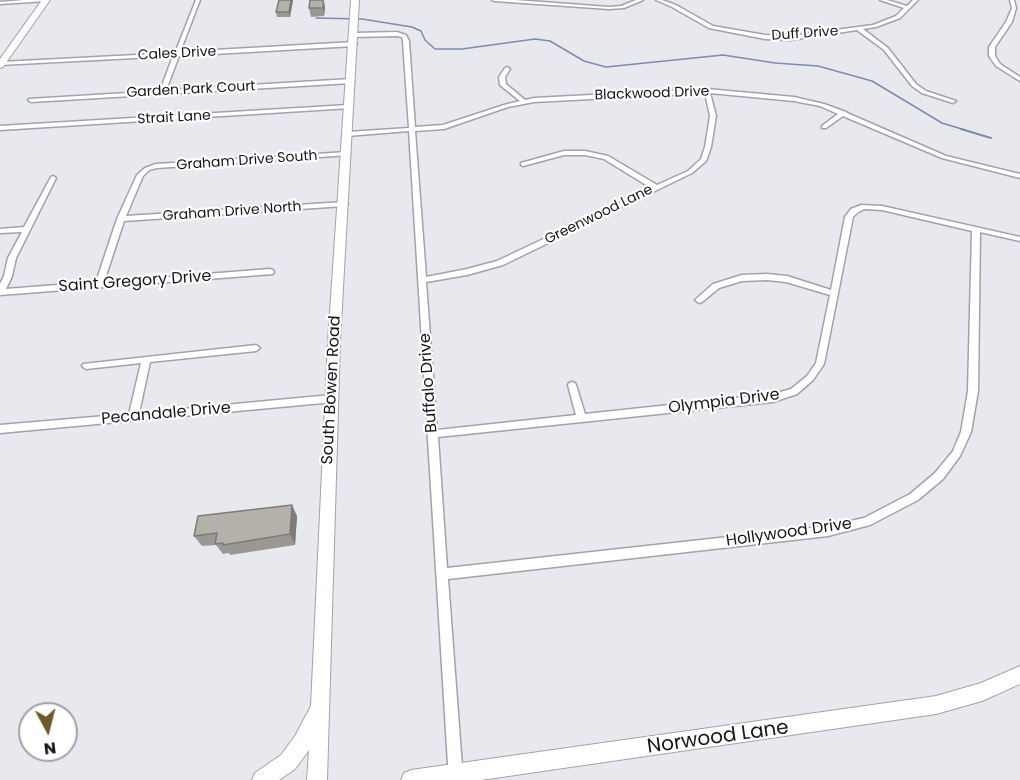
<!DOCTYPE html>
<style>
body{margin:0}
#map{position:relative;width:1020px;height:780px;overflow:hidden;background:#e7e9ef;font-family:Poppins,sans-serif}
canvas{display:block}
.north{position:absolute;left:18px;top:702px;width:60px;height:60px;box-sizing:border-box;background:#fff;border:2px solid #a1a2a3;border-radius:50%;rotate:173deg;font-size:16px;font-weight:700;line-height:24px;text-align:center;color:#151618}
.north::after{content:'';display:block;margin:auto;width:21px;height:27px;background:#6e5a29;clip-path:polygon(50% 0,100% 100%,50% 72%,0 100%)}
</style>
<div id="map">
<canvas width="1020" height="780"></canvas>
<div class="north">N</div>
</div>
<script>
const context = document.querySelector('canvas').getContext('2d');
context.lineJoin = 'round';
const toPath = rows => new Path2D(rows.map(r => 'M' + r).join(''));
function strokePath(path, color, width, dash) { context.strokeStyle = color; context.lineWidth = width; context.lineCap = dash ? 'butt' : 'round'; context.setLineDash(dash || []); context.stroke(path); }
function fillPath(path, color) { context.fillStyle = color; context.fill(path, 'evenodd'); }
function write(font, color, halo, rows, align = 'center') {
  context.font = font + ' Poppins,sans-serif'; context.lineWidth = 4.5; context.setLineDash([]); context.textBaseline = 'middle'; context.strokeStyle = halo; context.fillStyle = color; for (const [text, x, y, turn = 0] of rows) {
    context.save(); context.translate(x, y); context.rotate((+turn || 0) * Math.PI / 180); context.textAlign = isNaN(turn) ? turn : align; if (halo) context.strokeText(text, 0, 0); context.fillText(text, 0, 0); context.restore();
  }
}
strokePath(toPath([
 [316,18,362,19,412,27,421,31,425,40,435,49,462,49,535,39,550,41,584,61,606,67,723,55,775,63,818,66,872,81,942,123,965,130]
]), '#7d8bae', 1.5);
strokePath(toPath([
 [961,129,991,138]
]), '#7d8bae', 2);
const street = toPath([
 [24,0,48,0,46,1,0,4,0,2,24,0],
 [196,0,200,0,180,52,354,42,357,44,354,46,179,56,166,90,351,79,354,81,351,83,31,102,28,100,29,99,160,91,173,56,0,65,1,62,175,53,196,0],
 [492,0,515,0,609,7,621,6,636,0,643,0,624,8,609,9,494,1,492,0],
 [656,0,662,0,676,5,713,26,765,35,790,36,873,25,896,16,904,8,880,0,887,0,907,6,913,0,918,0,900,18,876,27,863,29,888,48,916,84,926,91,956,101,953,103,922,93,912,86,884,50,857,30,790,40,765,39,709,28,672,7,656,0],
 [1010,0,1014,0,1016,8,1012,22,995,47,995,56,1000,64,1020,77,1020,81,996,66,989,56,989,47,1006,22,1012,8,1010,0],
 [397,32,406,35,409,41,415,127,443,125,504,105,520,101,500,85,499,77,505,68,507,67,510,69,505,77,506,84,525,100,534,98,707,89,794,97,824,104,846,112,847,113,946,156,1020,174,1020,178,942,158,843,116,826,128,822,128,822,126,838,114,820,106,794,101,710,93,716,116,711,147,706,161,692,173,503,265,467,275,426,282,437,430,576,415,568,385,569,383,572,382,575,383,576,385,585,414,773,394,791,389,807,376,816,363,830,295,786,282,767,280,742,281,719,288,702,302,699,303,695,300,713,284,742,275,767,274,787,276,831,290,845,217,851,209,861,205,882,206,1020,237,1020,241,980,232,978,391,971,432,960,456,943,479,918,500,870,525,828,536,448,579,463,780,449,780,409,131,347,136,344,134,347,132,409,128,403,41,402,37,397,36,354,37,351,35,354,33,397,32],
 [705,93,710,116,705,147,701,159,688,171,657,185,608,156,585,151,564,151,521,163,521,165,523,166,564,155,585,155,604,159,651,188,497,261,467,269,426,277,415,131,444,129,508,107,534,102,705,93],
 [864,209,882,210,972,231,968,391,961,432,953,451,935,473,910,494,864,518,828,526,447,568,438,437,773,402,797,394,813,380,824,364,853,217,857,213,864,209],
 [348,105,350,106,350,108,0,130,0,126,348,105],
 [347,152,350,154,349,155,157,168,149,170,143,176,126,216,344,202,348,204,344,206,124,221,104,282,270,269,273,270,274,272,273,274,0,295,0,284,4,276,8,258,22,232,0,233,0,229,24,227,51,177,53,176,56,178,16,258,12,276,6,289,96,282,117,219,137,175,145,168,156,164,347,152],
 [256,345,260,348,256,351,150,362,139,413,331,395,334,396,336,399,334,402,0,433,0,425,129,414,141,363,86,369,82,366,83,364,256,345]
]);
const secondary = toPath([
 [42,0,50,0,3,67,0,68,0,59,42,0],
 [351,0,359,0,340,342,327,780,307,780,309,750,295,769,279,780,252,780,255,773,281,755,295,736,311,706,328,342,351,0],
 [1020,666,1020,684,982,701,936,714,481,780,401,780,404,773,411,770,936,696,981,683,1020,666]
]);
strokePath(street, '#a0a3a9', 3);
strokePath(secondary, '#a0a3a9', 2);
fillPath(street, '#fff');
fillPath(secondary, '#fff');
fillPath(toPath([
 [279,0,293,0,290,17,277,17,276,12],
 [325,7,324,16,311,17,309,8],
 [297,516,295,545,230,555,229,553,223,554,216,545,202,546,194,536]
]), '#9b9893');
fillPath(toPath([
 [291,0,293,0,290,17,289,12],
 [324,0,325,7,324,16,323,8],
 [292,505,297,516,295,545,290,534]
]), '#7e7c78');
const building = toPath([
 [279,0,291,0,289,12,276,12,279,0],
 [310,0,323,0,323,8,309,8,310,0],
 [292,505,290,534,223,545,223,543,215,544,217,533,194,536,198,516,292,505]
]);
fillPath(building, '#b4b1ab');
strokePath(building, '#7e7c78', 1.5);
write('14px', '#151618', '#fff', [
 ["Duff Drive",805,34,-4],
 ["Cales Drive",177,54,-3],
 ["Garden Park Court",191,90,-3],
 ["Blackwood Drive",652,94,-2],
 ["Strait Lane",174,118,-3],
 ["Graham Drive South",247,161,-4],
 ["Graham Drive North",232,212,-4],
 ["Greenwood Lane",599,215,-26]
]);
write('16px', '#151618', '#fff', [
 ["Saint Gregory Drive",135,282,-4],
 ["Buffalo Drive",429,383,-94],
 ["South Bowen Road",332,390,-87],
 ["Olympia Drive",724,402,-7],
 ["Pecandale Drive",166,414,-5],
 ["Hollywood Drive",789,533,-8]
]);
write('20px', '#151618', '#fff', [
 ["Norwood Lane",718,738,-8]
]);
</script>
